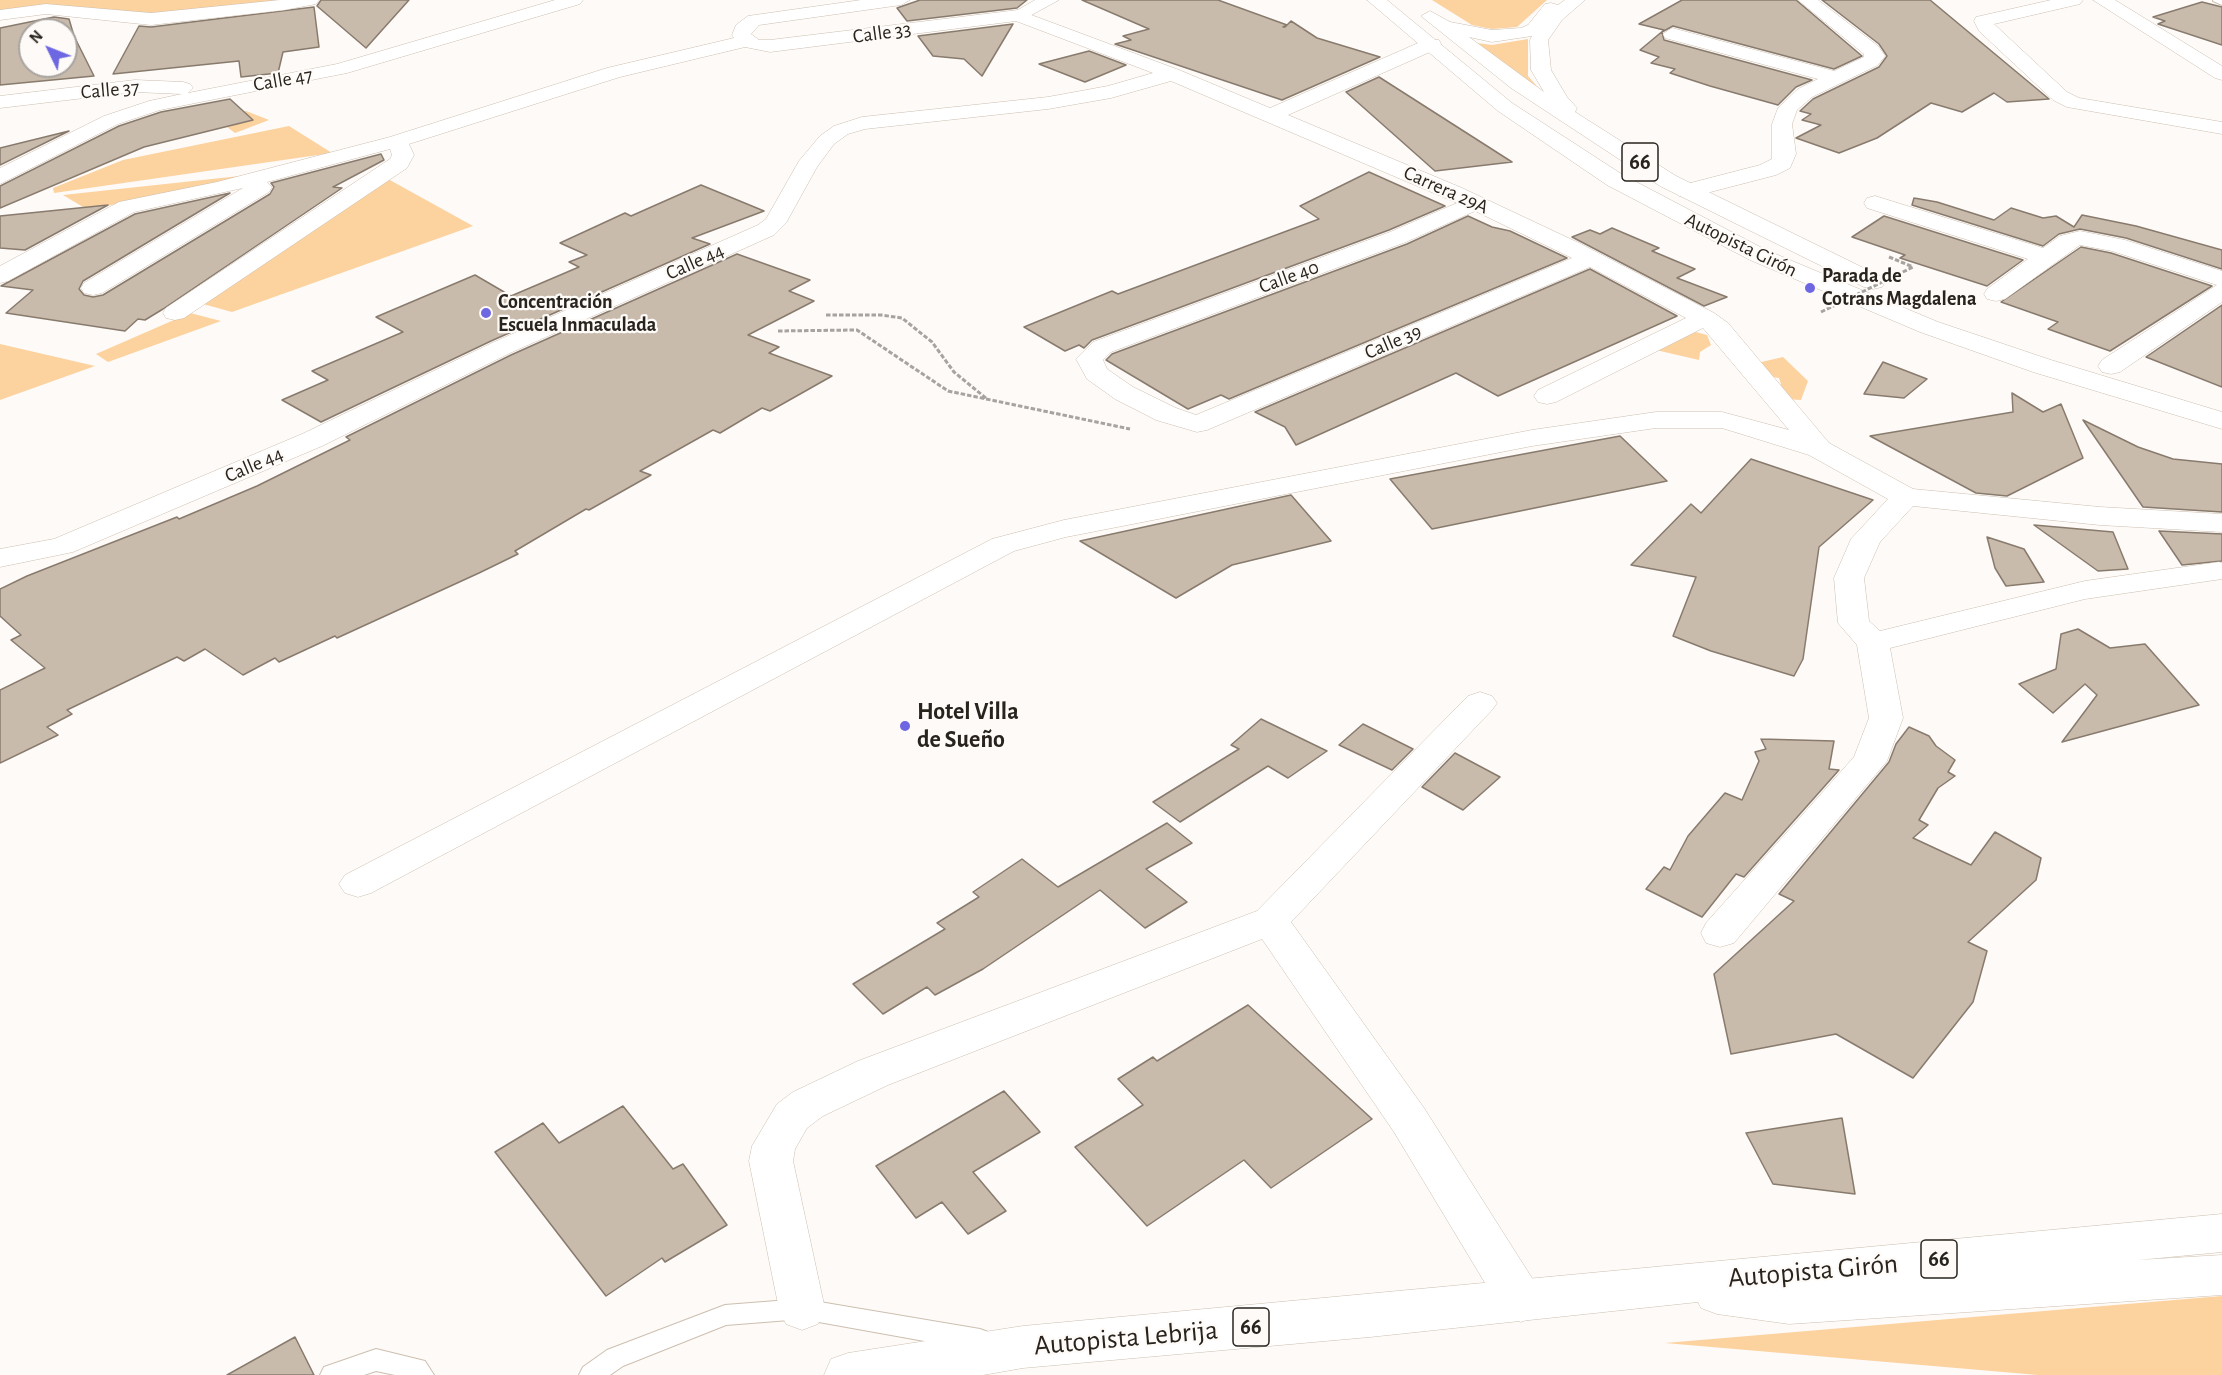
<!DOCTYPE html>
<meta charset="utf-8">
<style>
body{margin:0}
#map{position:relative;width:2222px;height:1375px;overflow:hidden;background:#fdfaf7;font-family:"Alegreya Sans",sans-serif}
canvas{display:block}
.north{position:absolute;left:18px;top:18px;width:60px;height:60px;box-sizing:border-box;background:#fdfaf7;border:2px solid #a8a4a0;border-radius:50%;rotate:313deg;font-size:16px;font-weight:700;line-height:24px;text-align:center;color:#28231d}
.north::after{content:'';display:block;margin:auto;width:21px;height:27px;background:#6e67e2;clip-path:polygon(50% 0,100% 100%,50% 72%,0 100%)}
</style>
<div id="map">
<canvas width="2222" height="1375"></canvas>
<div class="north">N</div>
</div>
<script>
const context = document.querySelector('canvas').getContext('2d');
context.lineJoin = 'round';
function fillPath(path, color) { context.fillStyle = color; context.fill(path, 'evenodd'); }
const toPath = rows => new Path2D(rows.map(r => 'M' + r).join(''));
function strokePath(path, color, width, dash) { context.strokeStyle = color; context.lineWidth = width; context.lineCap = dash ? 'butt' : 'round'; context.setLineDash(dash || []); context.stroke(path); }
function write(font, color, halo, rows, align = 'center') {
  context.font = font + ' "Alegreya Sans",sans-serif'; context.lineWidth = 4.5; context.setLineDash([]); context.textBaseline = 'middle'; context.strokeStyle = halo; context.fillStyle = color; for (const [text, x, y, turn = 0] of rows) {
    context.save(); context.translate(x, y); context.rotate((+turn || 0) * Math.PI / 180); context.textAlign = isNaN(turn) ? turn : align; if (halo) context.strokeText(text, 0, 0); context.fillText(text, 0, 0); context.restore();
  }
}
fillPath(toPath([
 [0,0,289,0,197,11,135,14,0,11],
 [1432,0,1547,0,1517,27,1492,29,1472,25],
 [1528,39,1528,76,1541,91,1477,43,1492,45],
 [246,111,269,120,235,133,215,118],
 [289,126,332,153,54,193,53,188,123,160],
 [249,175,88,210,63,195],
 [388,179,473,226,232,312,203,304],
 [190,313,221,321,108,362,96,354],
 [1688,330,1707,335,1711,345,1700,352,1699,360,1656,350],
 [0,344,95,366,0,400],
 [1783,357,1808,381,1801,400,1785,399,1776,389,1781,384,1779,378,1766,376,1757,363],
 [2222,1296,2222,1375,2038,1375,1665,1343]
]), '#fcd29f');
const building = toPath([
 [321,0,409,0,366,48,317,6,321,0],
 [1027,0,1017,8,907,21,897,8,920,0,1027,0],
 [1082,0,1218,0,1287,25,1283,27,1285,27,1291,21,1317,38,1380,57,1282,100,1115,44,1131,40,1123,36,1149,29,1082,0],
 [1682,0,1796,0,1862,56,1834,69,1673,26,1662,32,1664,40,1812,80,1796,87,1778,105,1710,86,1670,73,1675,69,1651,63,1659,57,1640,50,1664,30,1639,24,1682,0],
 [1822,0,1930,0,2049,99,2007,102,1994,93,1962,112,1931,103,1877,138,1839,153,1796,138,1821,125,1802,120,1811,114,1800,111,1813,99,1879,67,1887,56,1879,44,1822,0],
 [2202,2,2222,7,2222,45,2158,24,2165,21,2153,17,2202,2],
 [314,7,319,47,283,52,278,73,241,77,239,61,113,74,139,26,151,27,314,7],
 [54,17,69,19,74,36,94,76,0,85,0,28,54,17],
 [30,30,66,30,66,66,30,66,30,30],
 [1013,24,982,76,964,59,933,56,918,36,1013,24],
 [1089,51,1126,65,1085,82,1039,64,1089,51],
 [1379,77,1512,162,1435,171,1346,92,1379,77],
 [230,99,253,120,144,147,0,208,0,186,119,126,161,112,230,99],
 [69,131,0,165,0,148,69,131],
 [381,154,384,160,333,187,342,188,163,309,145,320,138,319,125,331,6,313,33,290,1,286,135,214,230,193,83,281,79,289,84,295,93,297,103,295,270,194,274,187,271,183,381,154],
 [1369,172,1445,206,1389,230,1092,340,1084,348,1079,345,1065,351,1024,327,1112,291,1118,294,1319,219,1300,206,1369,172],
 [701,185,764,211,692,238,710,244,491,341,321,422,282,400,328,380,312,371,403,332,376,317,475,275,511,296,579,267,569,262,587,255,560,243,625,213,631,216,701,185],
 [1914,198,1937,202,1994,220,2011,208,2043,218,2056,216,2074,227,2082,215,2136,226,2222,250,2222,269,2126,238,2080,229,2059,234,2043,246,1912,205,1914,198],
 [108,205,25,250,0,248,0,216,108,205],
 [1468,216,1492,227,1510,231,1567,258,1229,399,1221,395,1188,409,1106,360,1112,354,1407,244,1468,216],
 [1884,216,2023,260,1987,286,1900,258,1905,255,1852,237,1884,216],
 [1612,228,1659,248,1652,251,1695,269,1677,278,1727,297,1704,306,1572,237,1590,230,1600,234,1612,228],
 [2081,247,2111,253,2212,286,2110,351,2048,329,2058,322,2001,302,2081,247],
 [737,254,810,280,789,291,814,301,748,335,779,347,769,353,832,376,770,411,762,408,720,433,713,430,640,471,651,475,589,510,586,509,515,551,518,554,479,573,337,638,335,636,279,662,275,658,243,675,205,649,184,661,177,657,67,710,72,714,47,727,58,735,0,763,0,690,45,668,11,640,21,635,0,616,0,589,27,576,177,517,179,519,257,486,350,440,346,437,511,355,737,254],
 [1590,269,1677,316,1498,396,1456,373,1296,445,1285,427,1255,412,1590,269],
 [2222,305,2222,387,2146,357,2222,305],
 [1883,362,1927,379,1904,398,1864,394,1883,362],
 [2012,393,2043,412,2061,404,2083,458,2007,496,1976,493,1870,436,2013,412,2012,393],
 [2083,420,2138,447,2173,459,2222,464,2222,512,2143,507,2083,420],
 [1620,436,1667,481,1432,529,1390,479,1620,436],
 [1751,459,1873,500,1819,547,1803,659,1794,676,1711,651,1673,636,1696,577,1631,565,1691,504,1701,513,1751,459],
 [1291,495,1331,541,1232,565,1176,598,1080,541,1291,495],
 [2034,525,2113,532,2128,569,2098,571,2034,525],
 [2159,531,2222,534,2222,561,2182,565,2159,531],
 [1987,537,2024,549,2044,582,2006,586,1995,568,1987,537],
 [2078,629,2110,648,2145,644,2199,705,2062,742,2097,695,2085,684,2053,713,2019,684,2056,669,2061,634,2078,629],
 [1261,719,1327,751,1288,778,1268,766,1180,822,1153,802,1239,749,1231,745,1261,719],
 [1363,724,1413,749,1392,770,1339,745,1363,724],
 [1909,727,1929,736,1936,746,1955,760,1948,772,1955,776,1938,788,1919,820,1928,825,1913,838,1971,865,1995,832,2041,858,2036,880,1968,942,1987,951,1973,1002,1913,1078,1836,1034,1731,1054,1714,974,1794,901,1779,894,1889,762,1896,744,1909,727],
 [1761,739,1834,741,1829,769,1839,770,1744,877,1736,874,1702,917,1646,889,1664,867,1670,870,1688,836,1725,793,1742,800,1759,761,1755,752,1766,749,1761,739],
 [1455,753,1500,777,1463,810,1422,787,1455,753],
 [1167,823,1192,843,1146,869,1187,902,1145,928,1100,890,983,969,935,995,927,987,883,1014,853,984,945,929,937,923,979,897,973,892,1022,859,1058,887,1167,823],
 [1248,1005,1372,1119,1271,1188,1244,1160,1147,1226,1075,1147,1143,1105,1118,1079,1153,1057,1157,1061,1248,1005],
 [1004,1091,1040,1132,973,1172,1006,1211,968,1234,942,1202,916,1218,876,1166,1004,1091],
 [623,1106,673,1169,683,1164,727,1225,665,1262,662,1258,606,1296,495,1152,543,1123,559,1143,623,1106],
 [1842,1118,1855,1194,1773,1184,1746,1133,1842,1118],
 [295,1337,314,1375,227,1375,295,1337]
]);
fillPath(building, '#c9bbac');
strokePath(building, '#887b6d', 1.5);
const lane = toPath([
 [2222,0,2222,5,2213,1,2213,0,2222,0],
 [802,1299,980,1329,988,1332,992,1340,988,1348,980,1351,802,1319,726,1325,623,1366,610,1375,579,1375,583,1367,607,1350,725,1305,802,1299],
 [376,1349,425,1361,434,1375,395,1375,376,1371,364,1375,320,1375,324,1367,376,1349]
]);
const street = toPath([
 [280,0,319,0,316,4,284,10,151,25,46,14,0,20,0,10,46,4,151,13,280,0],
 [555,0,583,0,580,4,347,73,160,110,118,124,0,184,0,168,104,116,149,101,182,94,135,92,0,108,0,96,135,80,183,82,190,84,193,88,188,93,337,64,555,0],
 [861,0,910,0,901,5,759,25,751,34,759,40,770,40,1018,10,1179,70,1270,108,1425,40,1439,40,1441,44,1439,48,1288,115,1462,188,1579,243,1714,313,1728,323,1829,443,1913,489,2100,507,2222,514,2222,532,2100,525,1913,506,1880,542,1864,578,1869,621,1880,631,2085,581,2219,562,2222,563,2222,579,2085,599,1890,648,1903,718,1887,761,1734,943,1720,947,1706,943,1701,933,1706,923,1854,757,1869,718,1857,645,1838,623,1834,578,1851,539,1888,499,1809,455,1722,428,1656,428,1532,446,1066,537,1014,551,371,893,358,897,345,893,339,884,345,875,992,539,1064,520,1532,430,1656,412,1722,412,1789,430,1703,328,1556,402,1547,404,1538,402,1534,396,1538,390,1686,318,1590,267,1207,430,1197,432,1156,420,1115,399,1087,379,1076,359,1093,342,1390,232,1457,203,1171,81,1111,98,1048,109,865,129,848,134,834,144,817,167,786,223,774,235,510,353,322,446,73,552,0,567,0,549,54,539,302,434,492,343,758,225,766,219,799,161,820,136,834,126,862,117,1048,97,1108,86,1153,73,1016,21,770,52,745,47,620,77,409,144,414,155,407,168,184,318,175,320,166,318,163,313,166,308,390,159,392,155,390,149,267,182,272,187,269,192,102,293,93,295,84,293,81,288,84,283,243,188,134,212,8,281,0,283,0,266,119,202,217,182,390,137,607,68,734,38,732,35,736,25,748,16,861,0],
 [1475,211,1572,258,1196,415,1176,408,1133,387,1107,369,1103,360,1111,352,1406,242,1475,211],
 [1798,0,1818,0,1878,46,1885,56,1878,65,1812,97,1797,110,1792,124,1796,154,1790,168,1776,175,1695,196,1679,196,1676,191,1679,186,1760,165,1772,159,1772,124,1778,108,1798,89,1818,79,1665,38,1663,34,1672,28,1834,71,1864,57,1864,54,1798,0],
 [2051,0,2083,0,2080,4,1994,24,2067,92,2079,98,2222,122,2222,134,2067,107,2053,100,1979,31,1974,21,1976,17,2051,0],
 [2093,0,2115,0,2222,66,2222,80,2215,78,2093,0],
 [1875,196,2043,248,2060,236,2080,231,2125,240,2222,271,2222,302,2120,372,2111,374,2102,372,2098,366,2102,360,2217,285,2112,251,2080,245,2005,299,1996,301,1987,299,1984,294,1987,289,2028,259,1867,208,1864,203,1867,198,1875,196],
 [1480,692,1492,696,1497,703,1492,710,1291,922,1424,1108,1537,1286,1544,1301,1537,1316,1521,1322,1505,1316,1394,1132,1262,939,888,1085,823,1116,807,1128,795,1149,793,1161,825,1309,818,1324,802,1330,786,1324,779,1309,749,1161,752,1146,777,1104,793,1092,858,1061,1257,911,1468,696,1480,692]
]);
const highway = toPath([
 [1035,0,1059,0,1024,19,1012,19,1009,15,1035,0],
 [1367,0,1387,0,1512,103,1623,175,1766,250,1938,322,2051,360,2222,412,2222,429,2033,372,1920,332,1750,260,1607,185,1498,111,1367,0],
 [1565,0,1585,0,1562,20,1548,40,1551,70,1567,97,1577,108,1575,112,1676,176,1882,277,1885,282,1882,287,1873,289,1864,287,1660,186,1511,88,1421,16,1430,11,1450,22,1492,30,1521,28,1528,25,1545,4,1551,3,1558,5,1565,0],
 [1532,36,1530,40,1531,70,1544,92,1469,37,1492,42,1532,36],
 [2222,1214,2222,1252,2138,1260,2222,1255,2222,1295,1789,1324,1717,1314,1701,1308,1698,1302,1370,1337,1023,1368,983,1375,824,1375,831,1359,848,1353,1023,1326,2222,1214]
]);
strokePath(lane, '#cdbfb0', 2);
strokePath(street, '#cdbfb0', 1);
strokePath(highway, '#cdbfb0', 1);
strokePath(toPath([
 [1889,257,1913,267],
 [826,315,881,315,902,318,932,342,954,372,987,399],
 [778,331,857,330,948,391,1130,429]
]), '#a7a39f', 3, [4.5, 2]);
fillPath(lane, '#fff');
fillPath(street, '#fff');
fillPath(highway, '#fff');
strokePath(toPath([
 [1821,312,1913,267]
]), '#a7a39f', 3, [4.5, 2]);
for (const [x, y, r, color] of [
 [1810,288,6,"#6e67e2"],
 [486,313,6,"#6e67e2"],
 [905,726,6,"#6e67e2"]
]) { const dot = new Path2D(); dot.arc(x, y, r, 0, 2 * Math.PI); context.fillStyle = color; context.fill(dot); strokePath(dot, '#fdfaf7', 2); }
write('20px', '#28231d', '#fdfaf7', [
 ["Calle 33",882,33,-8],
 ["Calle 47",283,80,-10],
 ["Calle 37",110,90,-5],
 ["Carrera 29A",1446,190,24],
 ["Autopista Girón",1741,245,26],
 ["Calle 44",695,262,-24],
 ["Calle 40",1289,277,-20],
 ["Calle 39",1393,342,-23],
 ["Calle 44",254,465,-23]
]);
write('bold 20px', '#28231d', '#fdfaf7', [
 ["Parada de",1822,276],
 ["Cotrans Magdalena",1822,299],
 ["Concentración",498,302],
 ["Escuela Inmaculada",498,325]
], 'left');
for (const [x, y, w] of [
 [1640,162,36],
 [1939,1259,36],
 [1251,1327,36]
]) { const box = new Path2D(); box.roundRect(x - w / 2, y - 19, w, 38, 4.5); context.fillStyle = '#fdfaf7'; context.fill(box); strokePath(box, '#28231d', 1.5); }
write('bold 22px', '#28231d', null, [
 ["66",1640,162],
 ["66",1939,1259],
 ["66",1251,1327]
]);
write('bold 24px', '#28231d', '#fdfaf7', [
 ["Hotel Villa",917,712],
 ["de Sueño",917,740]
], 'left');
write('28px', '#28231d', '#fdfaf7', [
 ["Autopista Girón",1813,1271,-5],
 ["Autopista Lebrija",1126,1338,-5]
]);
</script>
